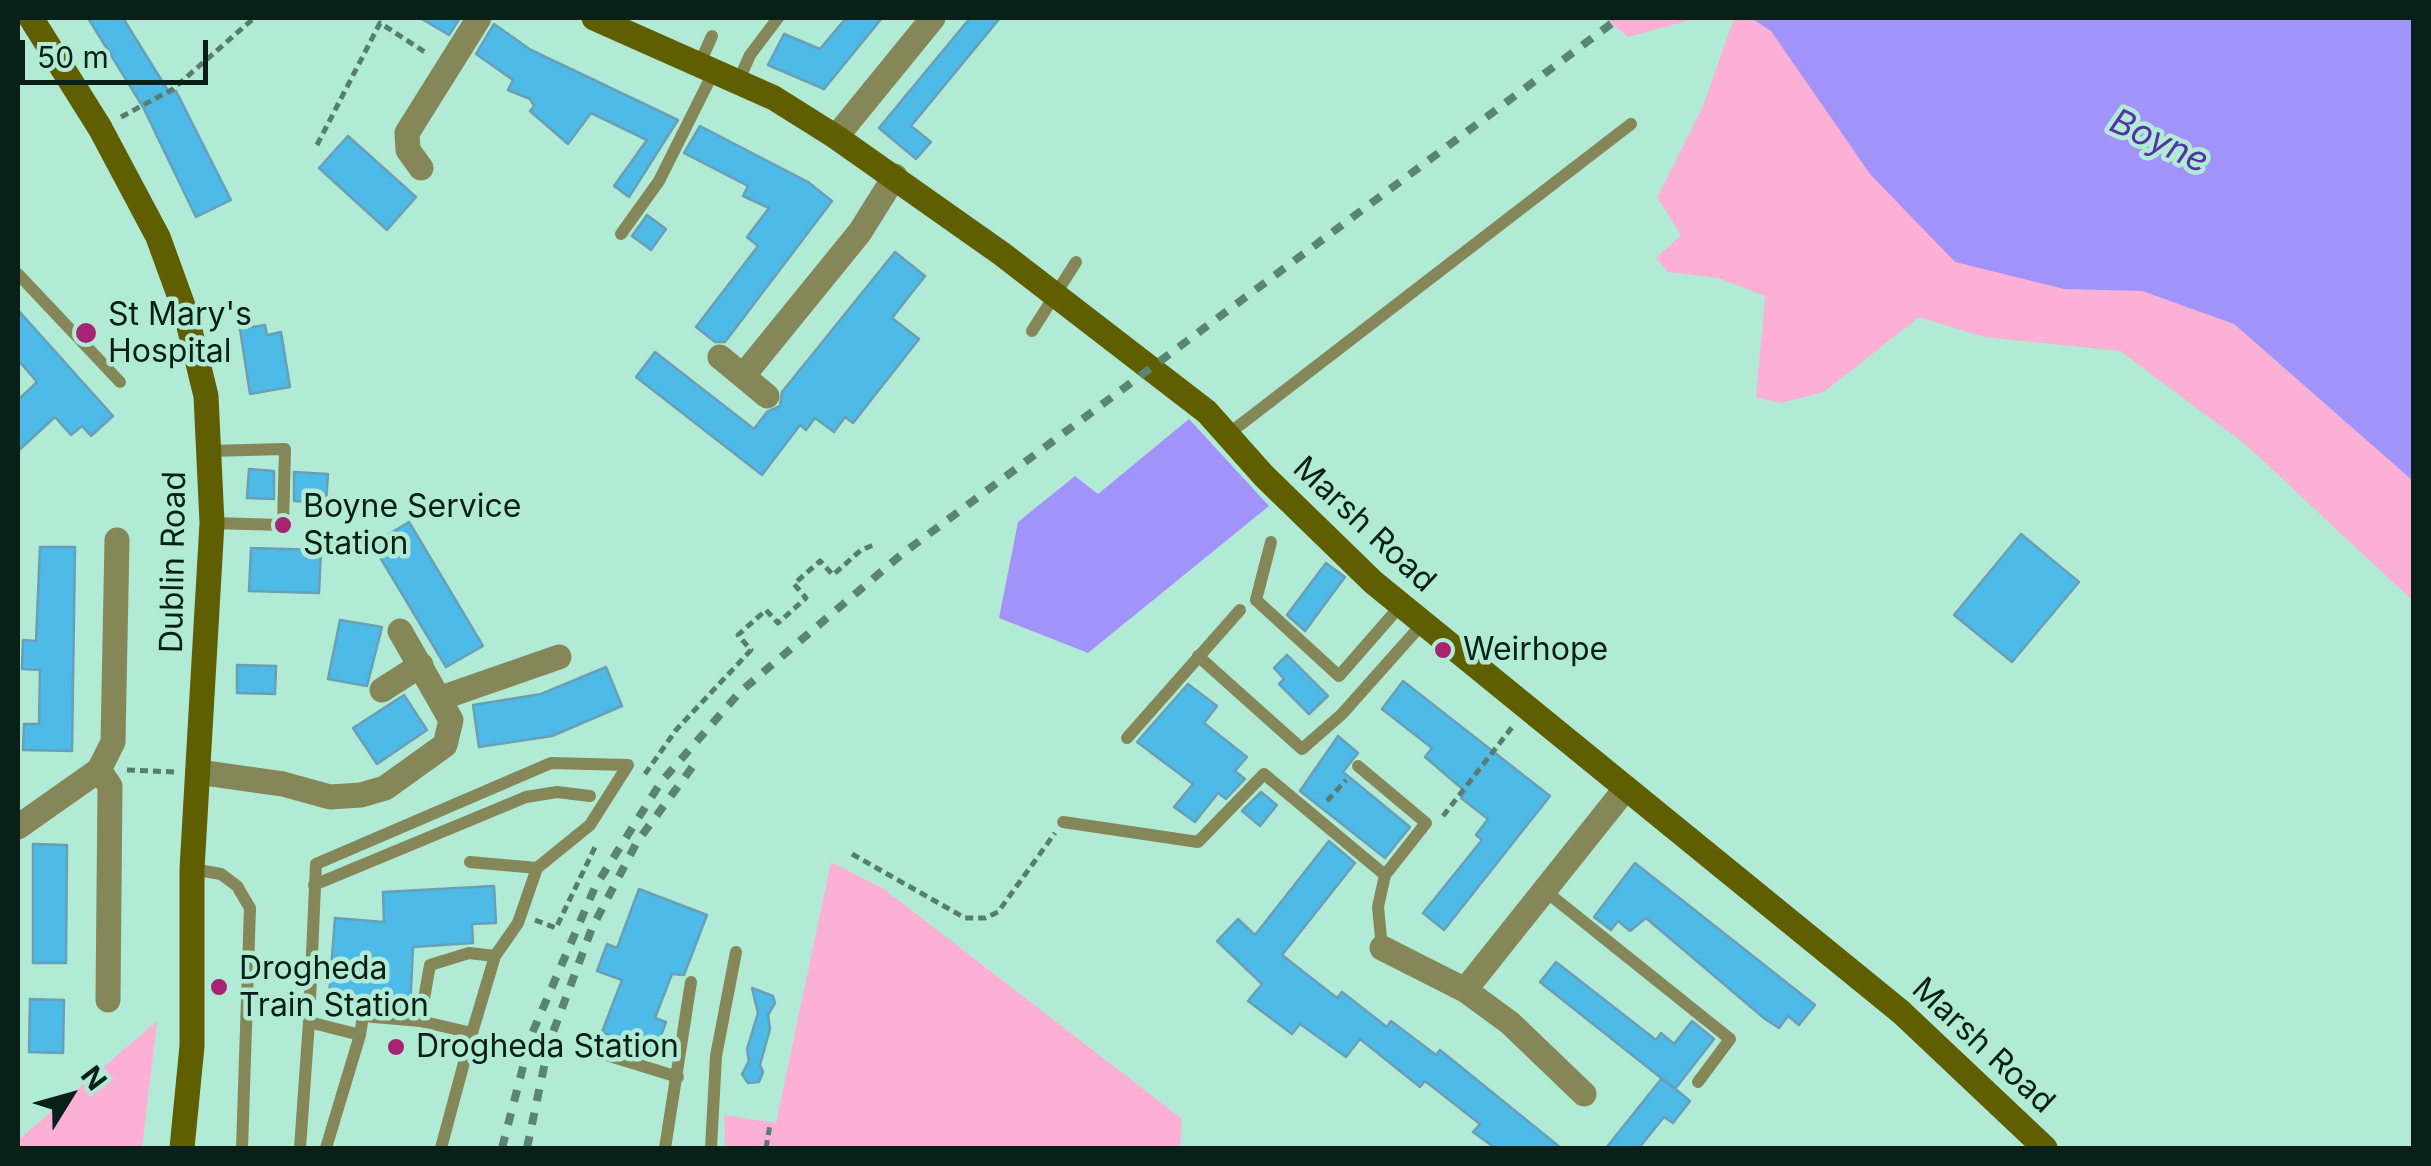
<!DOCTYPE html>
<style>
body{margin:0}
#map{position:relative;width:2431px;height:1166px;overflow:hidden;background:#b1ebd5;font-family:Inter,sans-serif}
canvas{display:block}
.frame{position:absolute;inset:0;border:20px solid #082018;pointer-events:none}
.north{position:absolute;left:20px;top:1046px;width:100px;height:100px;-webkit-text-stroke:8px #b1ebd5;paint-order:stroke;rotate:53deg;font-size:28px;font-weight:700;line-height:40px;text-align:center;color:#082018}
.north::after{content:'';display:block;margin:auto;width:35px;height:45px;background:#082018;clip-path:polygon(50% 0,100% 100%,50% 72%,0 100%)}
.scale{position:absolute;left:20px;top:40px;width:188px;height:45px;box-sizing:border-box;border:5px solid #082018;border-top:0;padding-left:12px;font-size:30px;line-height:35px;white-space:nowrap;color:#082018;-webkit-text-stroke:8px #b1ebd5;paint-order:stroke}
</style>
<div id="map">
<canvas width="2431" height="1166"></canvas>
<div class="frame"></div>
<div class="north">N</div>
<div class="scale">50 m</div>
</div>
<script>
const context = document.querySelector('canvas').getContext('2d');
context.lineJoin = 'round';
function fillPath(path, color) { context.fillStyle = color; context.fill(path, 'evenodd'); }
const toPath = rows => new Path2D(rows.map(r => 'M' + r).join(''));
function strokePath(path, color, width, dash) { context.strokeStyle = color; context.lineWidth = width; context.lineCap = dash ? 'butt' : 'round'; context.setLineDash(dash || []); context.stroke(path); }
function write(font, color, halo, rows, align = 'center') {
  context.font = font + ' Inter,sans-serif'; context.lineWidth = 9; context.setLineDash([]); context.textBaseline = 'middle'; context.strokeStyle = halo; context.fillStyle = color; for (const [text, x, y, turn = 0] of rows) {
    context.save(); context.translate(x, y); context.rotate((+turn || 0) * Math.PI / 180); context.textAlign = isNaN(turn) ? turn : align; if (halo) context.strokeText(text, 0, 0); context.fillText(text, 0, 0); context.restore();
  }
}
fillPath(toPath([
 [1605,18,1698,18,1628,37],
 [1734,18,1751,18,1771,31,2064,289,2142,291,2234,324,2413,481,2413,601,2245,444,2120,351,1984,337,1919,317,1824,392,1781,403,1756,397,1765,296,1718,278,1668,272,1656,258,1681,235,1657,198,1703,106],
 [831,862,884,889,1182,1119,1180,1148,725,1148,724,1115,776,1123],
 [157,1021,142,1148,18,1148,18,1140]
]), '#fcb0d5');
fillPath(toPath([
 [1751,18,2413,18,2413,481,2234,324,2142,291,2064,289,1955,262,1870,174,1771,31],
 [1189,419,1269,506,1088,653,999,618,1018,522,1075,476,1098,494]
]), '#a293fa');
const building = toPath([
 [88,18,123,18,170,94,176,91,231,200,196,217,143,107,88,18],
 [420,18,460,18,449,35,420,18],
 [846,18,882,18,824,89,768,65,784,34,820,49,846,18],
 [970,18,1000,18,911,126,931,142,916,159,879,128,970,18],
 [494,24,531,50,678,120,629,197,614,186,647,140,591,113,568,144,530,111,534,106,530,99,508,90,513,80,476,54,494,24],
 [700,126,808,182,832,201,725,342,715,342,696,327,758,246,747,237,769,208,743,196,748,186,684,153,700,126],
 [348,136,416,197,387,230,319,168,348,136],
 [647,215,666,229,651,250,632,236,647,215],
 [895,252,925,276,892,318,919,339,853,423,845,417,834,432,815,418,806,430,800,425,762,475,636,377,655,352,754,429,767,412,780,406,782,392,895,252],
 [18,310,113,416,91,436,82,426,71,435,55,417,18,451,18,400,37,382,18,360,18,310],
 [265,325,267,335,281,332,290,387,250,394,240,329,265,325],
 [249,469,274,471,274,499,247,498,249,469],
 [294,472,328,474,326,503,294,501,294,472],
 [409,522,483,646,446,667,372,544,409,522],
 [2021,534,2079,582,2012,662,1954,615,2021,534],
 [40,547,75,547,72,751,23,750,24,724,39,724,40,670,22,669,23,640,36,641,40,547],
 [251,548,321,550,319,593,249,591,251,548],
 [1326,563,1345,577,1305,631,1287,615,1326,563],
 [340,620,382,627,367,686,328,679,340,620],
 [1287,655,1328,696,1309,714,1279,684,1284,679,1274,668,1287,655],
 [237,665,276,666,275,694,237,693,237,665],
 [606,667,622,706,552,736,479,747,473,705,541,694,606,667],
 [1403,681,1550,796,1444,930,1423,913,1482,840,1476,835,1488,819,1461,798,1466,792,1425,757,1432,748,1382,709,1403,681],
 [1188,684,1217,706,1204,723,1247,757,1235,771,1245,779,1226,799,1218,793,1195,822,1174,807,1193,784,1137,742,1188,684],
 [404,695,427,730,377,764,353,728,404,695],
 [1338,736,1358,753,1343,772,1410,827,1385,858,1300,791,1338,736],
 [1261,792,1277,805,1260,826,1242,811,1261,792],
 [1329,841,1355,863,1282,955,1337,998,1342,992,1387,1027,1391,1021,1436,1055,1440,1050,1561,1148,1495,1148,1473,1132,1480,1124,1425,1081,1420,1087,1360,1039,1346,1057,1300,1024,1292,1034,1248,1001,1262,984,1217,941,1238,919,1255,935,1329,841],
 [33,844,67,845,66,963,33,963,33,844],
 [1635,863,1815,1005,1799,1025,1788,1016,1779,1028,1765,1019,1646,918,1630,931,1618,921,1611,930,1594,917,1635,863],
 [494,886,496,923,472,924,473,943,413,947,410,1010,328,1008,335,918,384,922,383,892,494,886],
 [639,889,707,915,684,975,672,974,655,1018,666,1022,655,1052,602,1032,622,980,597,971,607,944,617,948,639,889],
 [1556,962,1656,1040,1661,1033,1674,1044,1692,1021,1714,1039,1675,1089,1540,982,1556,962],
 [752,988,773,996,775,1003,768,1015,770,1029,760,1065,763,1072,759,1082,748,1083,742,1074,749,1061,747,1049,758,1013,752,988],
 [30,999,64,1000,63,1053,29,1052,30,999],
 [1662,1078,1690,1101,1673,1123,1664,1117,1639,1148,1606,1148,1662,1078]
]);
fillPath(building, '#4dbae8');
strokePath(building, '#699fb7', 2.5);
strokePath(toPath([
 [121,117,173,89,254,18],
 [317,145,380,23,428,54],
 [127,770,176,772],
 [645,774,676,730,751,650,738,635,766,610,778,623,806,598,794,584,820,561,833,575,861,550,876,544],
 [1327,801,1346,780],
 [1443,816,1513,726],
 [852,854,965,918,985,918,998,912,1055,833],
 [535,920,556,928,596,845],
 [766,1148,770,1125]
]), '#567d6f', 5, [8, 5]);
strokePath(toPath([
 [699,65,712,36],
 [738,82,750,55,778,18],
 [621,234,659,181,714,71],
 [18,274,120,382],
 [1032,331,1076,262],
 [1227,435,1631,124],
 [209,451,285,449,283,525,212,523],
 [1271,542,1256,600,1339,676,1401,605],
 [1198,656,1302,749,1342,714,1423,623],
 [1127,738,1240,610],
 [1358,766,1426,823,1385,875],
 [1063,822,1198,842,1264,774,1385,875,1378,907,1382,948],
 [470,862,537,868,518,923,495,956],
 [192,869,221,874,237,886,250,908,242,1148],
 [314,885,526,797,557,792,590,796],
 [1544,890,1730,1039,1698,1082],
 [309,1022,316,864,551,763,628,765,590,825,537,868],
 [360,1035,363,1016,420,1021,472,1033,495,956,469,953,430,965,420,1021],
 [600,1053,678,1077],
 [300,1148,309,1022,360,1035,326,1148],
 [441,1148,472,1033],
 [665,1148,691,982],
 [711,1148,716,1056,736,952]
]), '#868758', 12);
strokePath(toPath([
 [836,137,933,18],
 [421,168,408,150,407,133,479,18],
 [720,357,767,396],
 [743,376,860,232,895,176],
 [382,690,421,665],
 [441,698,559,657],
 [99,770,110,786,108,1000],
 [198,772,283,784,330,797,361,795,385,788,445,745,451,720,400,631],
 [18,827,99,770,113,742,117,540],
 [1382,948,1465,990,1510,1023,1584,1094],
 [1465,990,1626,788]
]), '#868758', 25);
strokePath(toPath([
 [31,18,100,128,158,237,186,314,206,396,212,523,192,869,192,1046,182,1148],
 [594,18,774,98,836,137,1002,254,1207,412,1264,476,1373,582,1901,1012,2045,1148]
]), '#5f5e01', 25);
strokePath(toPath([
 [502,1148,531,1036,595,887,661,782,740,692,902,554,1619,18],
 [527,1148,549,1043,592,928,637,842,696,762]
]), '#5b8475', 8, [12, 12]);
for (const [x, y, r, color] of [
 [86,333,12,"#a62473"],
 [283,525,10,"#a62473"],
 [1443,650,10,"#a62473"],
 [219,987,10,"#a62473"],
 [396,1047,10,"#a62473"]
]) { const dot = new Path2D(); dot.arc(x, y, r, 0, 2 * Math.PI); context.fillStyle = color; context.fill(dot); strokePath(dot, '#b1ebd5', 4); }
write('32px', '#082018', '#b1ebd5', [
 ["St Mary's",108,315],
 ["Hospital",108,352],
 ["Boyne Service",303,507],
 ["Station",303,544],
 ["Weirhope",1463,650],
 ["Drogheda",239,969],
 ["Train Station",239,1006],
 ["Drogheda Station",416,1047]
], 'left');
write('32px', '#082018', '#b1ebd5', [
 ["Marsh Road",1364,525,43],
 ["Dublin Road",174,562,-89],
 ["Marsh Road",1983,1046,43]
]);
write('italic 35px', '#5233a9', '#b1ebd5', [
 ["Boyne",2159,142,25]
]);
</script>
